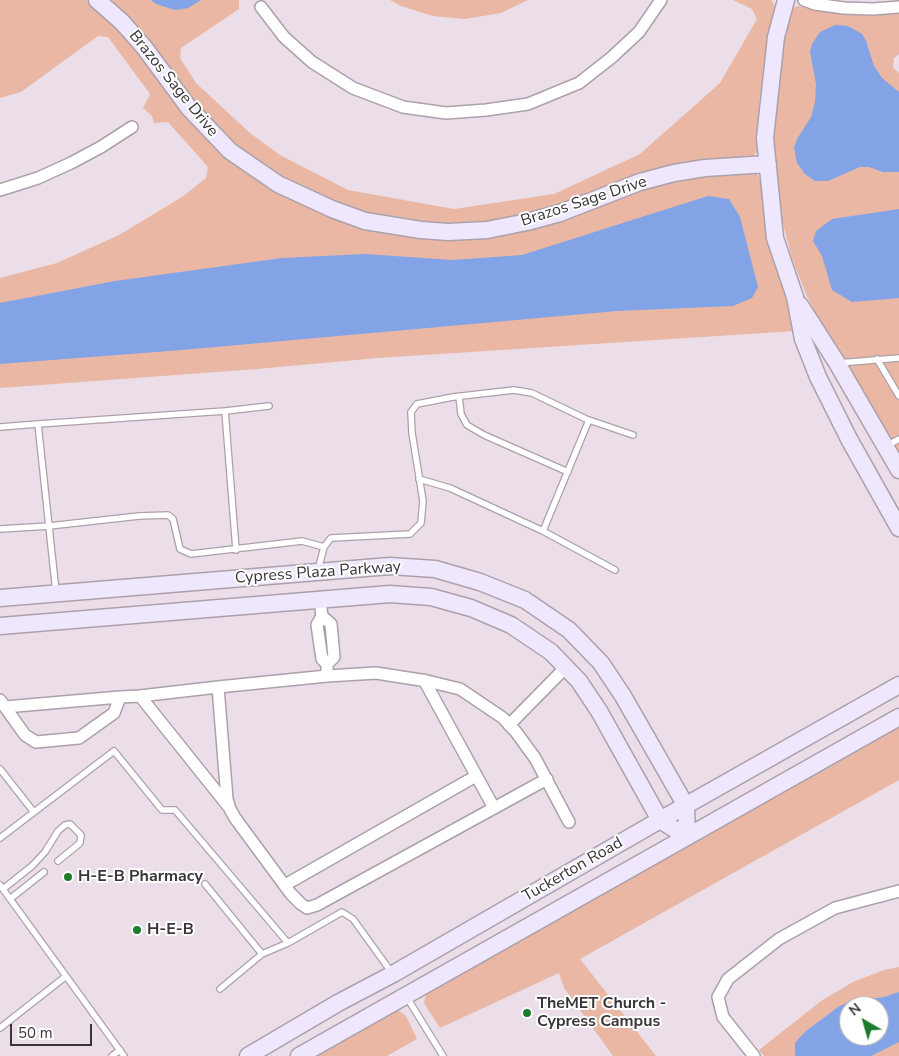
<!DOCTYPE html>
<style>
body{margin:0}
#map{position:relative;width:899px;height:1056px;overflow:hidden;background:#ebdee8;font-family:"Nunito Sans",sans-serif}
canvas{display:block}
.north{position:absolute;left:839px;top:996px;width:50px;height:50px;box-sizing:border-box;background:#fff;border:1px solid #b0aeb0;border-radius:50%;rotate:322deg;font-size:14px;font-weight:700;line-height:20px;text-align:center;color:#3a3539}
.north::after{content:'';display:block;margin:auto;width:18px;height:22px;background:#1c7c2d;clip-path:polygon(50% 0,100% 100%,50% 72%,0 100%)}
.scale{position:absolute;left:10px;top:1024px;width:82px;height:22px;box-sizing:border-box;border:2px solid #3a3539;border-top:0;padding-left:6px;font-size:15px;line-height:18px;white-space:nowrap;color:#3a3539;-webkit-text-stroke:4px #fff;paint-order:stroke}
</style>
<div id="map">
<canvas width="899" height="1056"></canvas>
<div class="north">N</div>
<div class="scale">50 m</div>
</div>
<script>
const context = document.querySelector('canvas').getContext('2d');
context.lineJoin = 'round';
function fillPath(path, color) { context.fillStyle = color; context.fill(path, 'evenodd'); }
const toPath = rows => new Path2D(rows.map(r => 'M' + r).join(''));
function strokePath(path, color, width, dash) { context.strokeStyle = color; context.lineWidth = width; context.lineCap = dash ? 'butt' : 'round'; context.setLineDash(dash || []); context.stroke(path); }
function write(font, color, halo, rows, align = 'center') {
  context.font = font + ' "Nunito Sans",sans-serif'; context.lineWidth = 4; context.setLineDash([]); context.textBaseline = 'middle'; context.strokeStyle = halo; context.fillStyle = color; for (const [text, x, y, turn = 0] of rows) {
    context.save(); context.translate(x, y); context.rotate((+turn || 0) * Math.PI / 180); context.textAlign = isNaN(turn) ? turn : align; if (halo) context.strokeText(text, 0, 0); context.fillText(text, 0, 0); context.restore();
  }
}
fillPath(toPath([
 [0,0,86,0,109,18,135,48,181,110,194,125,211,144,238,166,269,187,330,218,393,234,457,239,499,237,565,219,649,187,677,180,705,175,751,172,757,174,761,180,774,257,795,331,378,358,257,369,0,388,0,278,57,263,119,235,182,197,206,178,208,167,168,122,154,123,152,116,143,108,150,94,108,37,98,36,21,92,0,98],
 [108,0,239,0,239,9,181,48,180,58,196,83,250,133,280,155,348,190,454,209,554,194,640,154,720,83,757,19,752,9,733,0,772,0,775,8,764,64,759,104,759,146,758,151,753,156,747,158,494,222,453,224,415,223,379,216,345,208,281,178,244,153,216,128],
 [390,0,528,0,501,13,465,19,433,16,401,6],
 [798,6,847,14,871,15,899,13,899,54,894,58,893,68,899,73,899,460,823,328,806,294,792,258,783,224,776,182,774,144,774,104,778,68,789,12,793,8],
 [899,725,899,780,580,959,656,1056,613,1056,564,988,559,973,440,1028,424,1003,426,994,431,990],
 [899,967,899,1056,764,1056,759,1050,821,1001,853,982,884,970],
 [849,1006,879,1006,879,1036,849,1036],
 [398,1010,406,1016,417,1039,387,1056,316,1056]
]), '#e9b7a4');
fillPath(toPath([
 [151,0,201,0,188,8,175,10,156,4],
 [835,25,848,26,862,34,866,41,874,66,882,78,899,92,899,172,883,172,869,167,860,167,828,181,815,181,805,174,797,163,794,148,797,139,811,117,815,102,816,84,810,52,812,44,820,32],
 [708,196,729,199,740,217,758,287,752,298,733,306,617,311,182,350,0,364,0,303,115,281,282,258,365,254,453,260,522,255],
 [899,209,899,298,852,302,832,290,822,256,813,241,816,231,832,219],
 [899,992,899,1042,871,1056,795,1056,795,1043,799,1038,806,1031,838,1007,848,1002,884,997],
 [849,1006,879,1006,879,1036,849,1036]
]), '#82a4e6');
const lane = toPath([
 [877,359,899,396],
 [839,363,899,358],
 [459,396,461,414,467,425,484,435,568,472],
 [225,411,269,406],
 [0,427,38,424],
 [888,445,899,439],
 [419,479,450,488,543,531,615,570],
 [0,529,49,526,139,516,168,515,173,519,180,549,191,554,302,541,324,547],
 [543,531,589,420],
 [318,570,324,547,331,538,410,534,421,523,423,501,412,433,411,412,417,404,453,397,514,390,532,393,586,419,633,435],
 [56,592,38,424,225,411,236,550],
 [0,769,33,811],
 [0,838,114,751,162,810,175,810,288,943,342,912,353,919,392,973],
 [205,884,262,954,220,989],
 [0,885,124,1056],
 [3,889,32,866,45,852,58,831,65,825,70,824,81,835,80,843,58,861],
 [10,899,44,872],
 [262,954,288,943],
 [406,996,443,1056],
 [0,1028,65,977],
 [112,1056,120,1050]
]);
const street = toPath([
 [804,0,815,4,844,8,873,9,899,7],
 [261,7,284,37,312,62,353,88,403,107,446,113,486,110,528,104,579,83,611,58,639,32,661,0],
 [0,190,38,178,71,163,101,147,132,127],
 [321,609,322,616,331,624,334,657,327,664],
 [322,616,317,625,322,659,327,664,327,676,218,687,227,799,230,809,235,818,291,894,301,904,307,908,317,905,547,779],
 [327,676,376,673,427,681,460,689,503,718,516,732,535,758,569,822],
 [424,680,494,808],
 [140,696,228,806],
 [0,700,25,735,36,742,79,738,114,713,120,697,140,696,218,687],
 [5,707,120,697],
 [509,725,566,667],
 [285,885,476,776],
 [754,1056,723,1017,718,997,728,979,779,939,835,908,899,891]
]);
const secondary = toPath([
 [97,0,122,22,144,47,189,108,230,151,278,184,332,209,365,221,421,230,448,232,487,230,527,222,560,213,640,182,674,173,705,168,768,164],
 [786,0,776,37,765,138,775,238,795,297,803,339,818,377,849,439,899,528],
 [800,305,837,363,899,470],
 [0,598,390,566,435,569,480,582,525,600,569,630,601,663,623,696,686,806,687,837],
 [0,626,390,594,431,597,471,608,511,625,551,652,579,681,599,711,660,820,687,837],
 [248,1056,338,1003,393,974,660,820,899,685],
 [299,1056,899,717]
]);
strokePath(lane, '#aca0aa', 8);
strokePath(street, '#aca0aa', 14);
strokePath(secondary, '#aca0aa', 19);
strokePath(lane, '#fff', 5.5);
strokePath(street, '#fff', 11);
strokePath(secondary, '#eee7fd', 16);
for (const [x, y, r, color] of [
 [68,877,5,"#1c7c2d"],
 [137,930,5,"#1c7c2d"],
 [527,1013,5,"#1c7c2d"]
]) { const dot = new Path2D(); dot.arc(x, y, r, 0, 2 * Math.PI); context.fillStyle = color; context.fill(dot); strokePath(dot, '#fff', 2); }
write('16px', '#3a3539', '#fff', [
 ["Brazos Sage Drive",173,84,51],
 ["Brazos Sage Drive",584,202,-18],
 ["Cypress Plaza Parkway",318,573,-4],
 ["Tuckerton Road",573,870,-30]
]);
write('bold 16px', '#3a3539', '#fff', [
 ["H-E-B Pharmacy",78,877],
 ["H-E-B",147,930],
 ["TheMET Church -",537,1004],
 ["Cypress Campus",537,1022]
], 'left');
</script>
